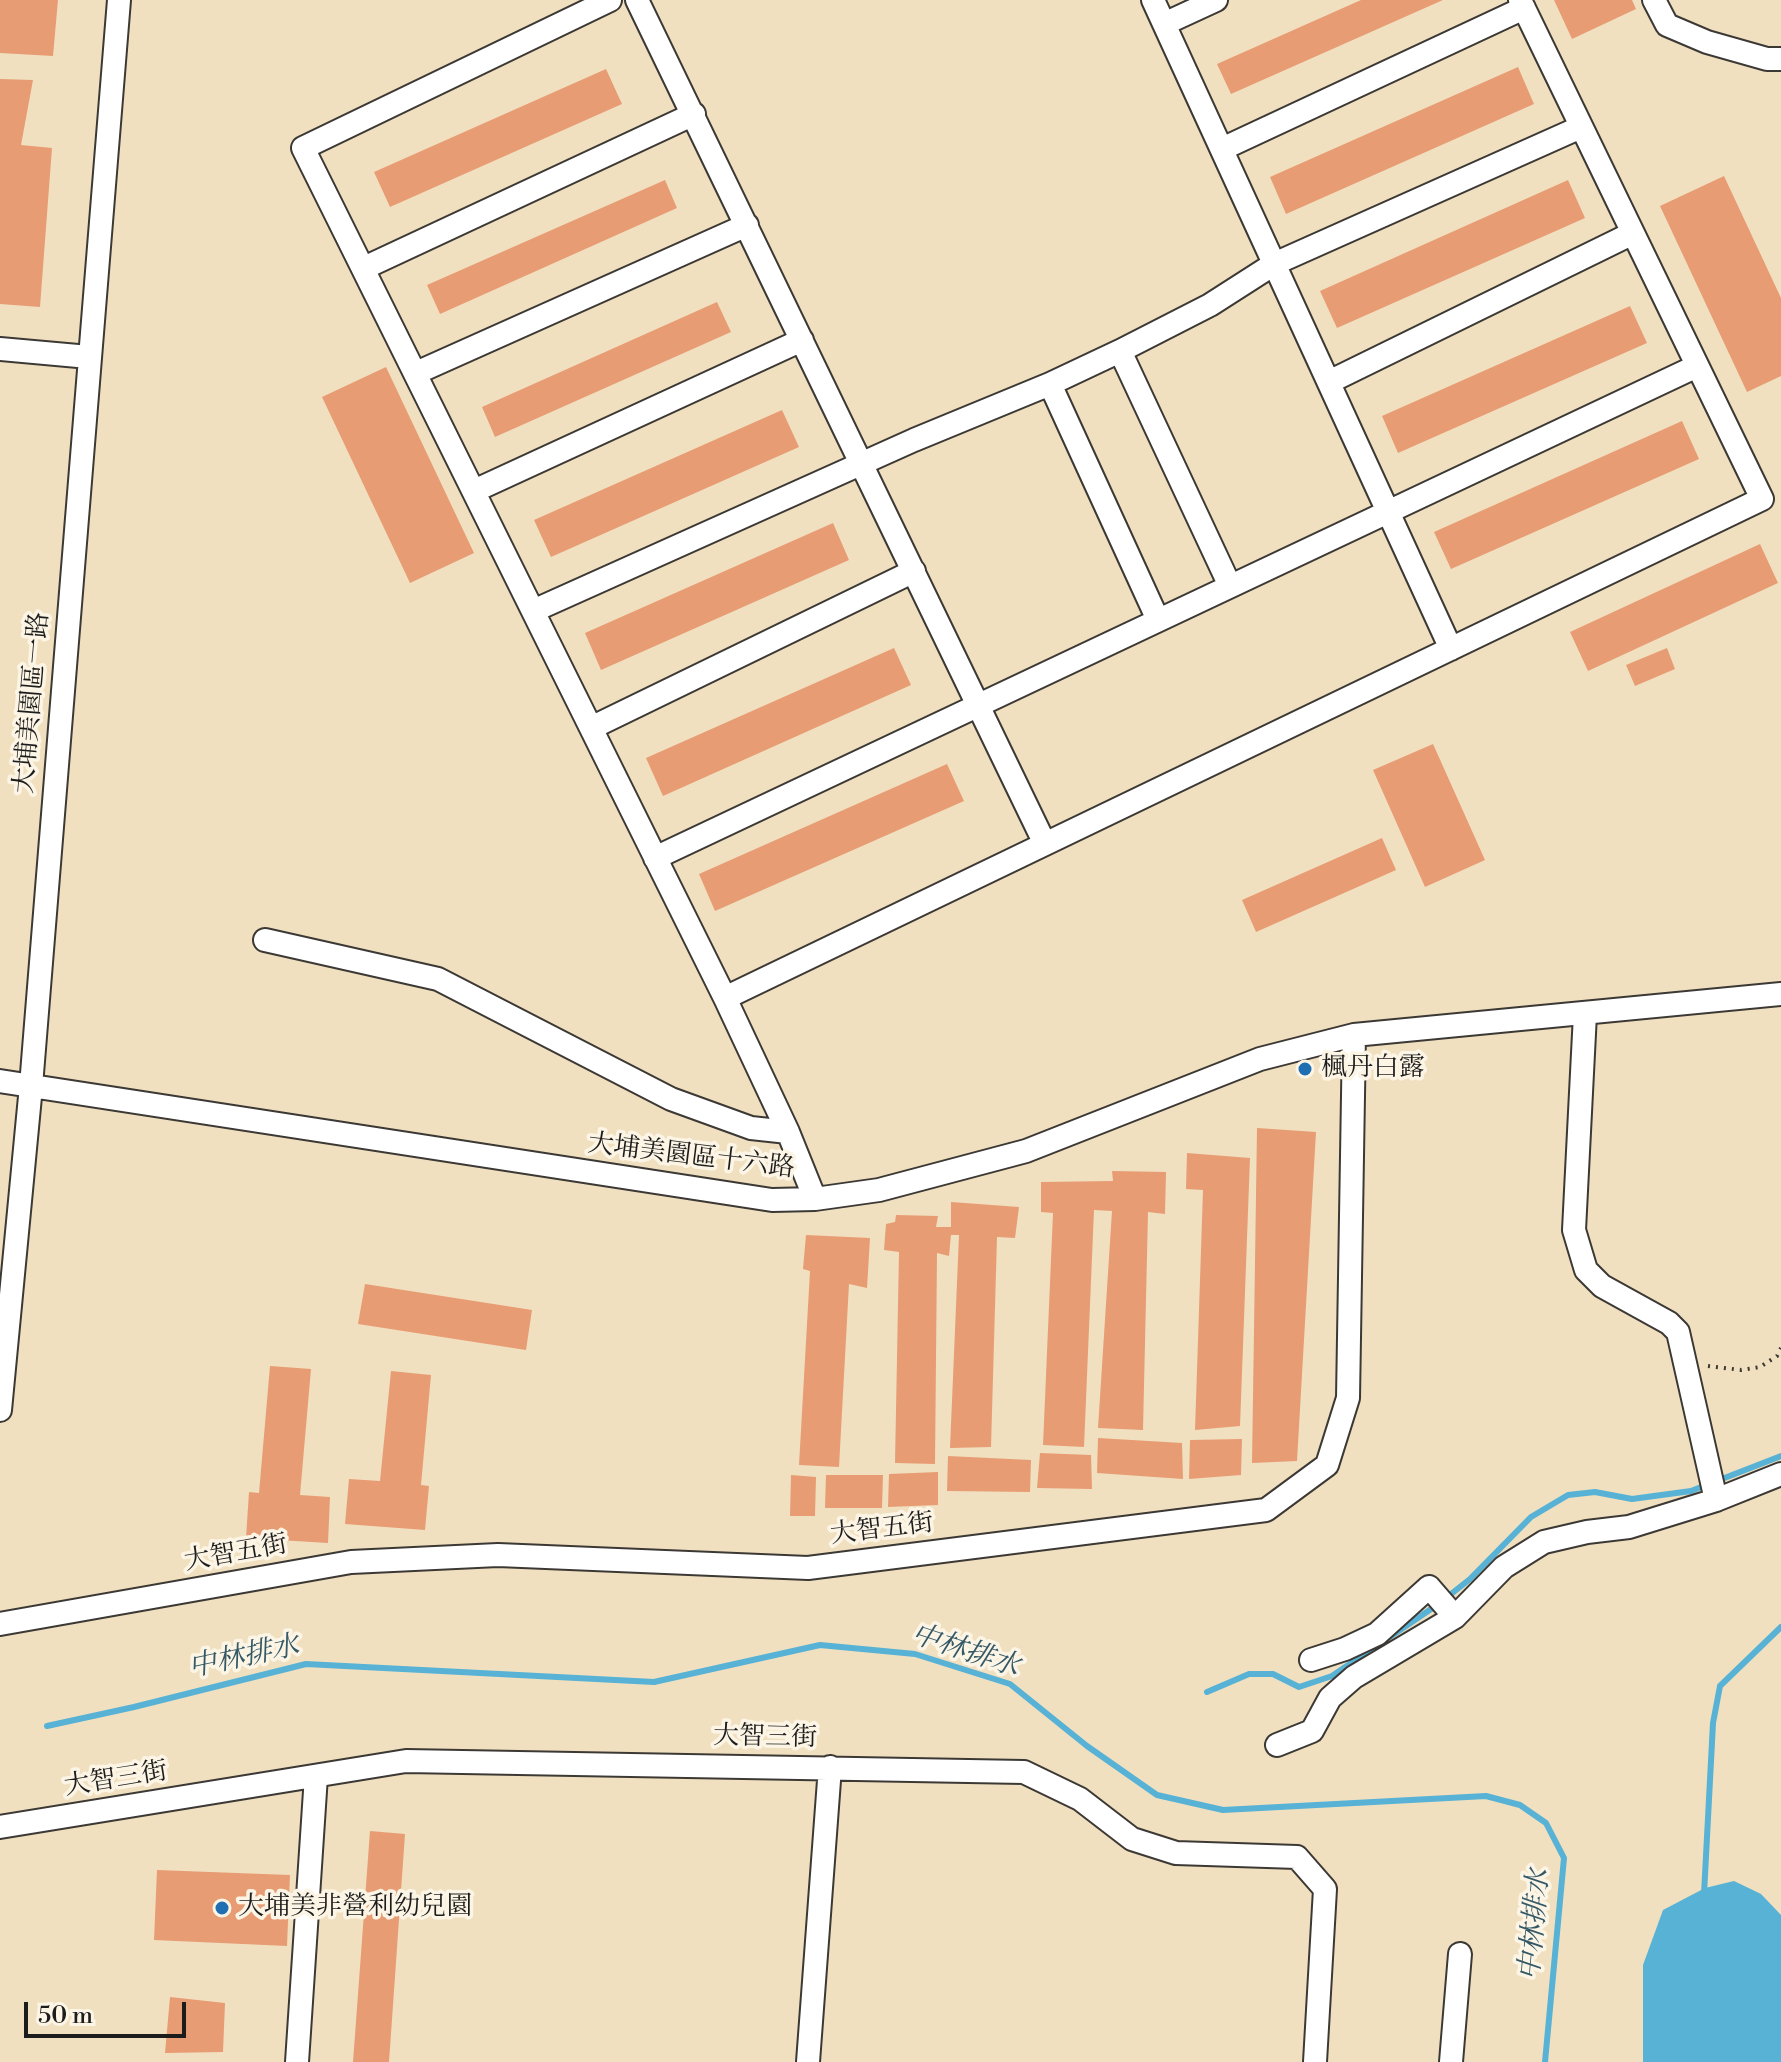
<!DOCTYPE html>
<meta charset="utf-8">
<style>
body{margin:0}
#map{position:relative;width:1781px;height:2062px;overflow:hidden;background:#f0e0c0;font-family:"Libre Bodoni",serif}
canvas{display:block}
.scale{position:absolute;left:24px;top:2002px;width:162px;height:36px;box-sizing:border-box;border:4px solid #1c1c1c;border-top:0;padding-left:10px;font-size:24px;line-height:28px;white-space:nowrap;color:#1c1c1c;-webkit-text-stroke:6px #fcf5e5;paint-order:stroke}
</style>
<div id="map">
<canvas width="1781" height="2062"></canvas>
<div class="scale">50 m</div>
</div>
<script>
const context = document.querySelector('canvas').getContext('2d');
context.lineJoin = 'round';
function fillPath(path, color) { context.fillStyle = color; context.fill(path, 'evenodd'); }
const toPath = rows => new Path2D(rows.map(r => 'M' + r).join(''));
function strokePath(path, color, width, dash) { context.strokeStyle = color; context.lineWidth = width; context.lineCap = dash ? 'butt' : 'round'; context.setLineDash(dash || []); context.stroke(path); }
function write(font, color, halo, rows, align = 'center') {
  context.font = font + ' "Libre Bodoni","Noto Serif TC",serif'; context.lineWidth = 7; context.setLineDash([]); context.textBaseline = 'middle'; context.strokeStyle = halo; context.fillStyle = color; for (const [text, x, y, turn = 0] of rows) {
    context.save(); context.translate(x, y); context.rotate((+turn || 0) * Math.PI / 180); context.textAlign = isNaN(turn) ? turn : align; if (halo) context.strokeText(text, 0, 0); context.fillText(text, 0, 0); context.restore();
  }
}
fillPath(toPath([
 [1734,1881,1761,1894,1781,1915,1781,2062,1643,2062,1643,1965,1663,1910,1705,1888]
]), '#57b2d5');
strokePath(toPath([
 [1446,1598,1470,1579,1531,1517,1568,1495,1595,1492,1632,1499,1691,1491,1781,1456],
 [1207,1692,1249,1674,1273,1674,1299,1687,1332,1676,1437,1605],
 [47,1726,134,1707,306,1664,654,1682,820,1645,915,1654,1010,1684,1087,1746,1157,1795,1223,1810,1486,1796,1520,1805,1546,1823,1564,1858,1545,2062],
 [1704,1894,1713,1723,1720,1686,1781,1627]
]), '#57b2d5', 6);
fillPath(toPath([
 [0,0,58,0,53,56,0,53],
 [1361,0,1443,0,1231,94,1217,64],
 [1554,0,1632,0,1636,9,1572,39],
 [1518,67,1534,104,1286,214,1270,177],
 [606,69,622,104,390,207,374,172],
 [0,79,33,80,21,145,52,148,40,307,0,304],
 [1724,176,1781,298,1781,376,1747,392,1660,206],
 [665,180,677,208,440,314,427,285],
 [1568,180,1585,218,1337,328,1320,291],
 [717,302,731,332,495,437,482,407],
 [1630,306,1647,343,1398,453,1382,416],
 [386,367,474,553,410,583,322,397],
 [782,410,799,447,551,557,534,520],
 [1682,421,1699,459,1451,569,1434,532],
 [833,523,849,560,601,670,585,633],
 [1760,544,1778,583,1588,671,1570,632],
 [894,648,911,685,663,796,646,758],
 [1667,648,1675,669,1635,686,1626,665],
 [1433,744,1485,860,1425,887,1373,770],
 [947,764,964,801,715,911,699,874],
 [1382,838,1396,870,1256,932,1242,900],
 [1257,1128,1316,1132,1297,1461,1252,1463],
 [1187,1153,1250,1158,1240,1426,1195,1430,1203,1190,1186,1189],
 [1112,1171,1166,1172,1165,1214,1148,1212,1143,1430,1098,1428,1112,1211,1094,1210,1084,1447,1043,1445,1053,1213,1041,1212,1041,1182,1113,1181],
 [951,1202,1019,1207,1015,1238,997,1237,991,1447,950,1448,959,1235,951,1235,949,1256,937,1253,935,1464,895,1463,899,1252,884,1250,886,1224,895,1222,896,1215,938,1216,936,1227,951,1227],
 [806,1235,870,1238,867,1288,849,1284,839,1467,799,1465,810,1271,803,1269],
 [365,1284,532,1310,526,1350,358,1324],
 [270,1366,311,1369,300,1495,330,1497,328,1543,246,1538,249,1492,259,1493],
 [391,1371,431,1375,421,1485,429,1486,425,1530,345,1524,349,1479,380,1481],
 [1098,1438,1182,1443,1183,1479,1097,1473],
 [1242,1439,1241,1475,1189,1479,1190,1440],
 [1040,1453,1091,1455,1092,1489,1037,1488],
 [948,1456,1031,1460,1030,1492,947,1491],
 [938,1472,938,1505,888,1507,889,1474],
 [791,1475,816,1477,815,1516,790,1516],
 [826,1475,883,1475,882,1508,825,1508],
 [370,1831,405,1834,389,2062,353,2062],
 [157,1870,290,1875,287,1946,154,1940],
 [170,1997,225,2003,223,2052,165,2053]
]), '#e89c74');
const minor = toPath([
 [610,0,303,148,725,998,788,1132],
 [637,0,1045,844],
 [1153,0,1451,649],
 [1654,0,1667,25,1707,42,1767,59,1781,59],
 [1164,24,1216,0],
 [1222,149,1524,8],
 [364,268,694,114],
 [0,349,89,357],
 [1120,351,1210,305,1274,264,1581,127],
 [416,373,747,225],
 [1329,382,1633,233],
 [474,491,802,340],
 [533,611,914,440,1050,384],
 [1158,620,1050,384,1120,351,1230,586],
 [591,728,914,571],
 [655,858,1697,366],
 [265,940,438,979,671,1099,751,1128,788,1132,815,1199],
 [725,998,1762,499,1520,0],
 [1585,1014,1574,1230,1586,1270,1602,1286,1669,1323,1678,1332,1716,1500],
 [0,1081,772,1200,815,1199,879,1190,1026,1151,1260,1059,1354,1035,1781,994],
 [0,1410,31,1086,119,0],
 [0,1624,351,1562,498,1555,808,1568,1266,1510,1327,1465,1348,1398,1354,1035],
 [1311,1660,1345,1649,1377,1634,1429,1587,1455,1617],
 [1277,1745,1312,1731,1330,1698,1354,1677,1455,1617,1504,1567,1544,1542,1587,1532,1629,1527,1716,1500,1781,1474],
 [0,1827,406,1761,1024,1772,1080,1799,1132,1839,1176,1853,1297,1857,1325,1889,1315,2062],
 [297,2062,316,1776],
 [808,2062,830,1767],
 [1451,2062,1460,1954]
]);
strokePath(minor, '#3c3935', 26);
strokePath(toPath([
 [1708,1366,1741,1370,1760,1367,1777,1356,1781,1348]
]), '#3c3935', 4, [2, 6]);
strokePath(minor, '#fff', 22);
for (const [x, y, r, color] of [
 [1305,1069,8,"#1f6fb2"],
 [222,1908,8,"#1f6fb2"]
]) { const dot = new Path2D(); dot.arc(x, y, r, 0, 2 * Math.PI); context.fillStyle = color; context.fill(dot); strokePath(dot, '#fcf5e5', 3); }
write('26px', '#1c1c1c', '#fcf5e5', [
 ["大埔美園區一路",33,703,-85],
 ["大埔美園區十六路",691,1157,7],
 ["大智五街",882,1530,-7],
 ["大智五街",236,1554,-10],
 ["大智三街",765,1738,1],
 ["大智三街",116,1780,-9]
]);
write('26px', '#1c1c1c', '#fcf5e5', [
 ["楓丹白露",1321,1069],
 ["大埔美非營利幼兒園",238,1908]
], 'left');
write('italic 28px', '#345866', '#fcf5e5', [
 ["中林排水",965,1652,18],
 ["中林排水",244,1658,-12],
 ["中林排水",1536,1925,-85]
]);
</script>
